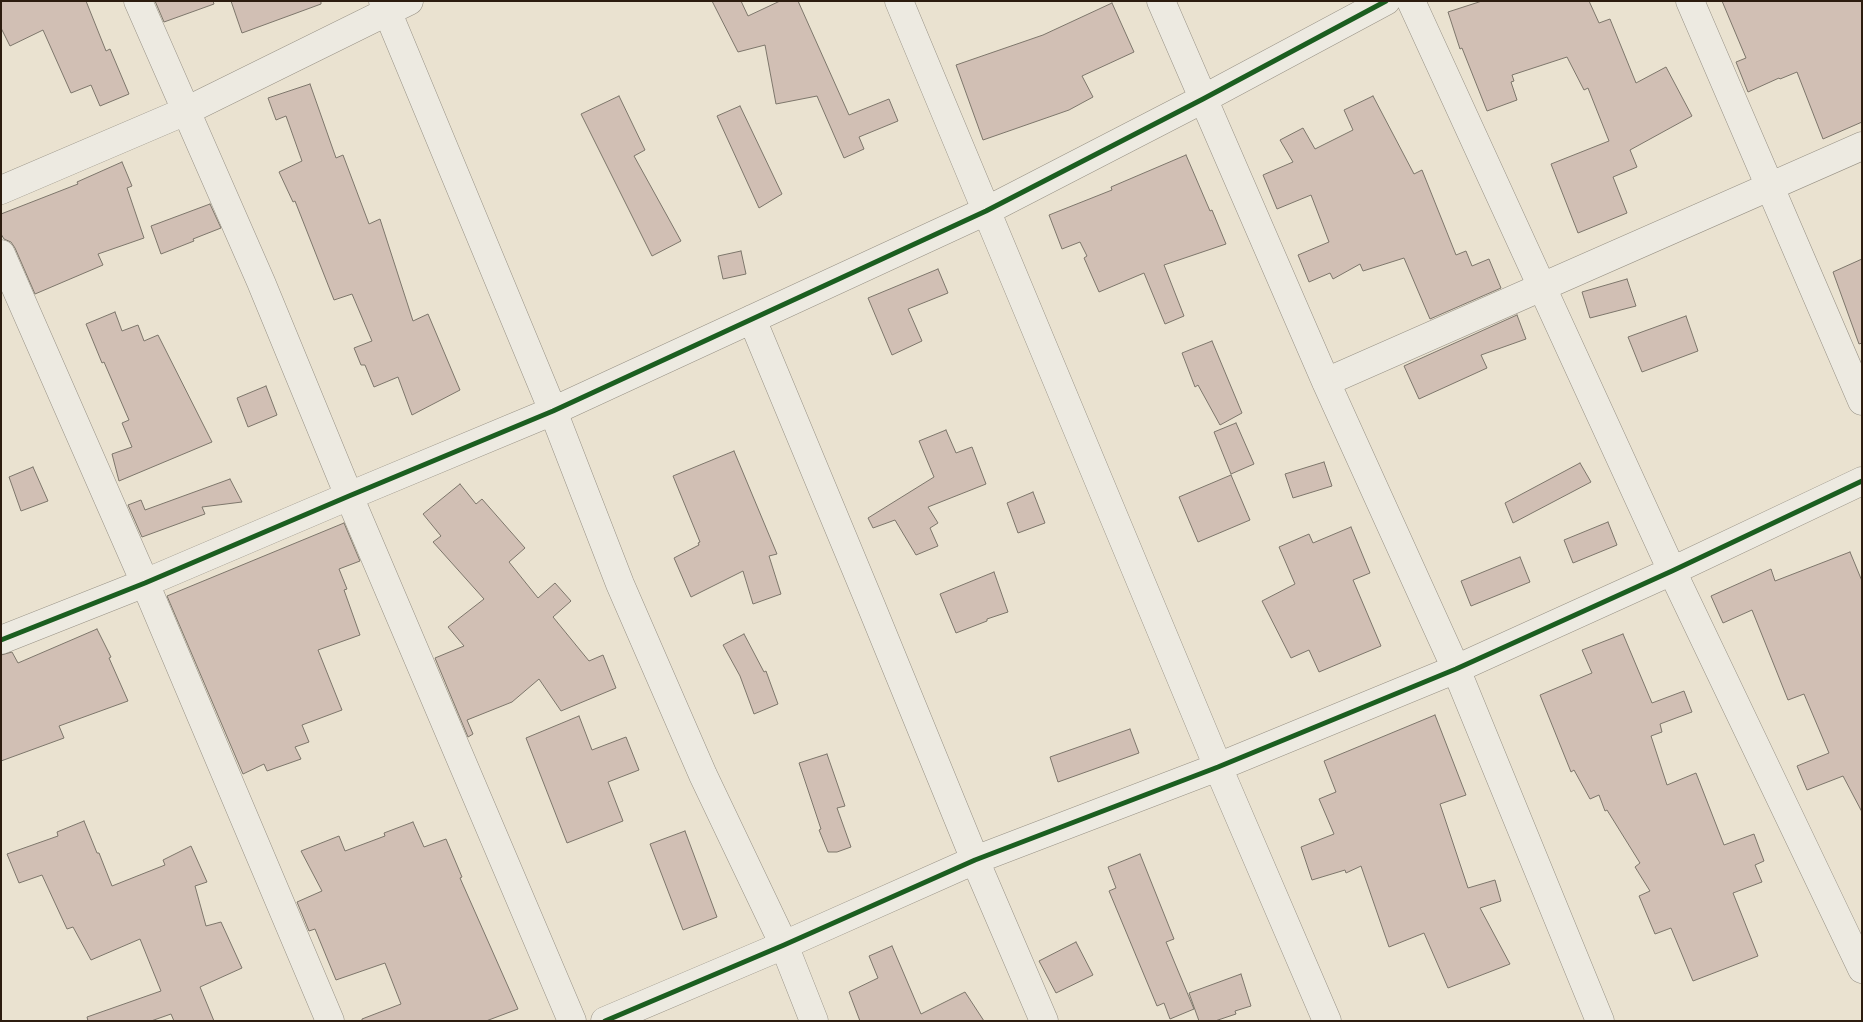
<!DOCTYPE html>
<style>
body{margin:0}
#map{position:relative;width:1863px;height:1022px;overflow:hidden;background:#eae2d0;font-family:"IM FELL Great Primer",serif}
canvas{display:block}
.frame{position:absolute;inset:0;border:2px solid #2c1c0f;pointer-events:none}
</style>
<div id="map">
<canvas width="1863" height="1022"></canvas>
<div class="frame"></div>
</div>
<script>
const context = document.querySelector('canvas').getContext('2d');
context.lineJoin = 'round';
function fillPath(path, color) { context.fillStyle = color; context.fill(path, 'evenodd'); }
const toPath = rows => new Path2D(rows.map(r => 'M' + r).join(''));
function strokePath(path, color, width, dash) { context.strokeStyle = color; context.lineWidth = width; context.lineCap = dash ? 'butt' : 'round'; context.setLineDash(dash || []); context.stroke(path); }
const building = toPath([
 [1,1,86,1,106,51,110,49,129,94,100,106,91,85,71,93,43,30,10,46,1,28,1,1],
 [155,1,213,1,214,4,164,22,155,1],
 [231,1,321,1,321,4,242,33,231,1],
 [712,1,741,1,748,16,780,1,798,1,849,115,889,99,898,121,859,137,864,149,844,158,817,96,776,104,765,45,738,52,712,1],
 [1482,1,1589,1,1599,23,1610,19,1636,83,1666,67,1692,116,1630,150,1637,167,1613,177,1627,213,1578,233,1551,164,1609,141,1588,88,1584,90,1567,57,1512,75,1514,81,1511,82,1517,100,1487,111,1462,48,1460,49,1448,12,1482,1],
 [1722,1,1862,1,1862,122,1823,139,1797,72,1780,79,1779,78,1748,92,1736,62,1746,58,1722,1],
 [1112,3,1134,52,1082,76,1093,97,1069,110,983,140,956,65,1043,35,1112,3],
 [310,84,336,158,343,155,369,224,380,219,413,321,428,314,460,390,412,415,398,377,374,387,365,365,361,365,354,348,372,341,352,294,334,300,295,201,293,202,279,172,302,161,286,116,276,120,268,98,310,84],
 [619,96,645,150,634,156,681,241,652,256,581,114,619,96],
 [1373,96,1414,174,1422,170,1456,255,1466,251,1472,266,1489,259,1501,288,1430,319,1404,258,1363,271,1360,264,1333,279,1330,273,1309,282,1298,255,1329,242,1311,195,1277,209,1263,175,1293,162,1280,140,1303,128,1315,149,1353,130,1344,110,1373,96],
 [740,106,782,194,759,208,717,116,740,106],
 [1186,155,1210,211,1212,210,1226,244,1164,265,1184,316,1165,324,1144,273,1099,292,1084,258,1087,256,1080,242,1062,249,1049,215,1112,190,1111,187,1186,155],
 [122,162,132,186,127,188,144,238,98,254,103,265,35,294,15,248,11,242,4,239,1,234,1,214,78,184,77,182,122,162],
 [210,204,221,228,193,239,194,241,161,254,151,226,210,204],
 [741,251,746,274,723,279,718,256,741,251],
 [1862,259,1862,343,1859,344,1833,272,1862,259],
 [938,269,948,293,908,309,922,341,892,355,868,298,938,269],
 [1627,279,1636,306,1590,318,1582,292,1627,279],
 [115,312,122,331,138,325,144,341,158,335,212,442,119,481,112,454,132,447,122,423,129,420,104,362,102,363,86,324,115,312],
 [1517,315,1526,339,1481,355,1487,368,1419,399,1404,366,1517,315],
 [1686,316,1698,351,1642,372,1628,337,1686,316],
 [1212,341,1242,413,1220,425,1198,385,1195,387,1182,353,1212,341],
 [266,386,277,415,248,427,237,398,266,386],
 [1236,423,1254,464,1231,474,1214,432,1236,423],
 [946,430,956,453,972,447,986,484,928,507,938,523,930,528,938,546,916,555,895,520,873,528,868,518,934,477,919,441,946,430],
 [734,451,777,554,769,556,781,594,753,604,743,571,691,597,674,558,699,545,698,543,700,542,673,476,734,451],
 [1324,462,1332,486,1293,498,1285,474,1324,462],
 [1580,463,1591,482,1513,523,1505,503,1580,463],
 [33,467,48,501,21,511,9,477,33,467],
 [1231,475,1250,520,1198,542,1179,497,1231,475],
 [230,479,242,502,202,507,205,514,142,537,128,505,141,500,145,510,230,479],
 [460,484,476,504,482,499,525,548,509,562,538,598,555,583,571,601,553,617,589,661,603,655,616,688,561,711,539,679,512,702,467,720,473,734,468,737,435,658,464,646,448,627,484,599,433,542,441,536,423,514,460,484],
 [1033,492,1045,523,1018,533,1007,503,1033,492],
 [1608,522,1617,545,1573,563,1564,540,1608,522],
 [344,523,360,561,339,569,347,589,344,590,360,635,318,650,342,710,302,725,309,742,295,747,301,759,267,771,264,764,243,774,167,596,344,523],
 [1351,527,1370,573,1353,580,1381,646,1319,672,1309,650,1291,658,1262,601,1295,584,1279,547,1309,534,1313,543,1351,527],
 [1850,552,1862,581,1862,812,1843,776,1807,790,1797,766,1829,753,1804,694,1788,700,1752,610,1723,623,1711,596,1771,569,1775,581,1850,552],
 [1520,557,1530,582,1471,606,1461,581,1520,557],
 [994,572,1008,612,987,619,987,621,956,633,940,594,994,572],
 [97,629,111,657,109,658,128,701,59,726,64,738,1,761,1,655,12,652,18,663,97,629],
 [744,634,764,672,766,671,778,704,754,714,740,676,723,645,744,634],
 [1623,634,1652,703,1684,691,1692,712,1660,724,1662,732,1651,736,1667,785,1696,773,1724,845,1754,834,1764,861,1755,865,1762,882,1733,893,1758,956,1693,981,1671,928,1655,934,1639,896,1650,891,1635,867,1640,863,1607,810,1605,811,1599,795,1590,799,1574,770,1571,772,1540,695,1592,673,1582,650,1623,634],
 [1435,715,1466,795,1440,804,1468,888,1495,880,1501,901,1480,908,1510,964,1448,988,1424,933,1389,947,1361,866,1346,873,1345,870,1312,880,1301,847,1334,834,1319,799,1336,792,1324,761,1435,715],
 [579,716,592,750,626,737,639,770,608,782,623,821,567,843,526,738,579,716],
 [1130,729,1139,753,1058,782,1050,757,1130,729],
 [827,754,845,806,837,808,851,847,837,852,828,852,819,830,821,829,799,763,827,754],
 [84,821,97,853,99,853,112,886,165,865,163,860,191,846,207,882,195,886,206,926,221,922,242,968,200,987,214,1021,174,1021,171,1014,151,1021,88,1021,87,1017,161,991,140,939,91,960,73,927,67,929,42,875,19,883,7,854,58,836,57,832,84,821],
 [413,822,424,847,446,839,462,877,460,878,518,1009,486,1021,362,1021,362,1019,401,1004,385,963,336,980,315,929,309,931,297,902,322,891,301,851,339,836,345,851,385,836,384,833,413,822],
 [685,831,717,917,683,930,650,844,685,831],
 [1140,854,1174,939,1166,942,1194,1009,1170,1019,1164,1003,1157,1006,1109,891,1116,888,1108,867,1140,854],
 [1076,942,1093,975,1056,993,1039,961,1076,942],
 [892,946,921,1014,965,992,984,1021,860,1021,849,992,878,978,869,956,892,946],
 [1241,974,1251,1006,1235,1011,1236,1014,1215,1021,1199,1021,1189,993,1241,974]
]);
fillPath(building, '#d1bfb4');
strokePath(building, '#7d766b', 1);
const street = toPath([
 [138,1,261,282,349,496,572,1021],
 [383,1,553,411,620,584,703,775,784,945,814,1021],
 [899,1,1218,767,1327,1021],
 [1161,1,1326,382,1456,669,1600,1021],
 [1411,1,1672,571,1862,969],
 [1690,1,1862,401],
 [1,190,186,111,409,1],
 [1,254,145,583,330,1021],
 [752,319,870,603,975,860,1044,1021],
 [1326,382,1862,146],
 [1,640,145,583,349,496,553,411,986,211,1203,99,1386,1],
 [605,1021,784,945,975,860,1218,767,1456,669,1672,571,1862,481]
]);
strokePath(street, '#979185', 29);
strokePath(street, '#edeae1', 28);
strokePath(toPath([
 [1,640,145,583,349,496,553,411,986,211,1203,99,1386,1],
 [605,1021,784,945,975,860,1218,767,1456,669,1672,571,1862,481]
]), '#1b5e20', 5);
</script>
